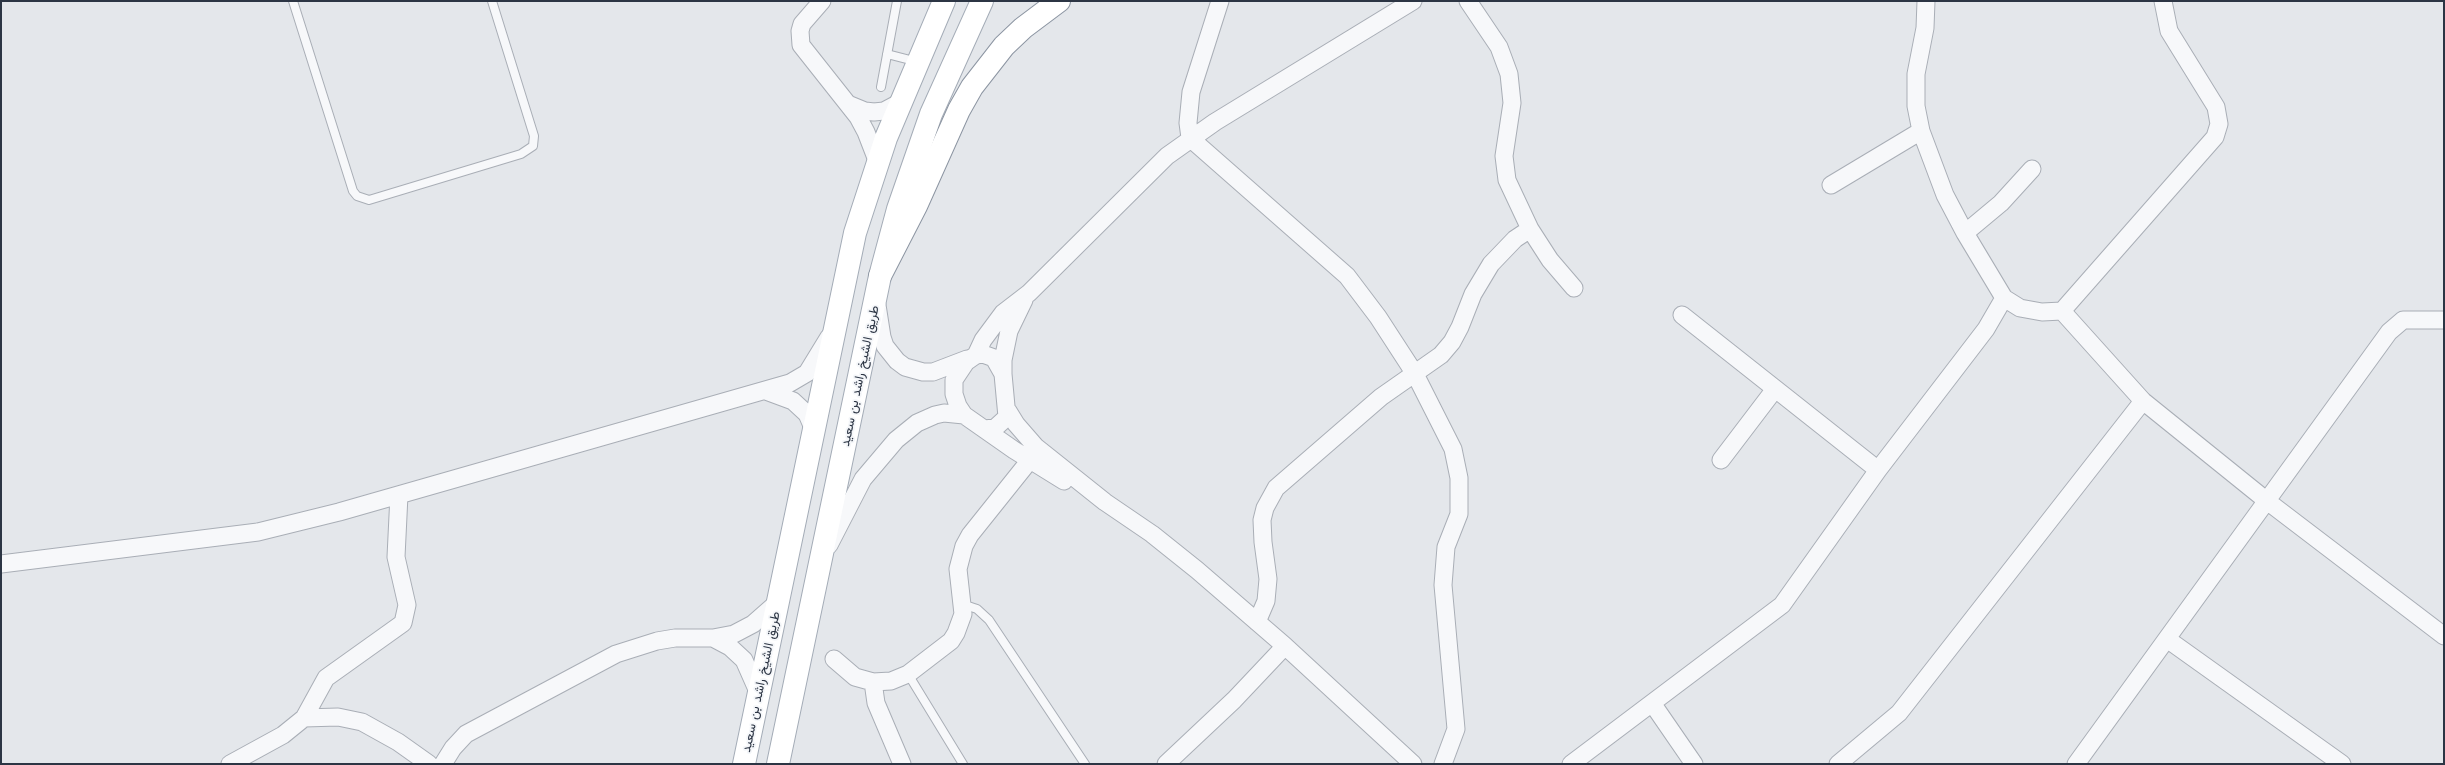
<!DOCTYPE html>
<meta charset="utf-8">
<style>
body{margin:0}
#map{position:relative;width:2445px;height:765px;overflow:hidden;background:#e4e7eb;font-family:"Work Sans",sans-serif}
canvas{display:block}
.frame{position:absolute;inset:0;border:2px solid #2c3544;pointer-events:none}
</style>
<div id="map">
<canvas width="2445" height="765"></canvas>
<div class="frame"></div>
</div>
<script>
const context = document.querySelector('canvas').getContext('2d');
context.lineJoin = 'round';
const toPath = rows => new Path2D(rows.map(r => 'M' + r).join(''));
function strokePath(path, color, width, dash) { context.strokeStyle = color; context.lineWidth = width; context.lineCap = dash ? 'butt' : 'round'; context.setLineDash(dash || []); context.stroke(path); }
function write(font, color, halo, rows, align = 'center') {
  context.font = font + ' "Work Sans",Vazirmatn,sans-serif'; context.lineWidth = 3.5; context.setLineDash([]); context.textBaseline = 'middle'; context.strokeStyle = halo; context.fillStyle = color; for (const [text, x, y, turn = 0] of rows) {
    context.save(); context.translate(x, y); context.rotate((+turn || 0) * Math.PI / 180); context.textAlign = isNaN(turn) ? turn : align; if (halo) context.strokeText(text, 0, 0); context.fillText(text, 0, 0); context.restore();
  }
}
const lane = toPath([
 [293,1,353,191,357,196,369,200,521,154,533,146,534,136,492,1],
 [887,54,918,62],
 [881,87,897,1],
 [962,604,977,609,989,620,1085,764],
 [908,674,963,764]
]);
const street = toPath([
 [822,1,802,24,800,31,801,45,858,117,866,132,878,163],
 [1220,1,1191,92,1188,123,1190,138,1347,276,1378,317,1415,374,1453,449,1459,478,1459,514,1446,547,1443,585,1456,729,1443,764],
 [1468,1,1499,47,1509,74,1512,103,1504,156,1507,180,1530,229,1550,260,1574,288],
 [1926,1,1925,28,1916,74,1916,106,1921,131,1945,195,1965,233,2004,298,2020,308,2042,312,2062,311,2143,401,2267,501,2444,636],
 [848,104,865,111,874,112,884,111,901,102],
 [1831,185,1921,131],
 [1965,233,2001,203,2032,169],
 [877,305,882,337,885,346,897,361,905,367,923,372,933,372,967,359],
 [2062,311,2215,137,2219,124,2216,107,2169,31,2163,1],
 [1682,315,1878,470],
 [976,355,983,340,1003,313,1029,293,1167,156,1215,122,1413,1],
 [1003,374,994,358,983,354,976,355,966,362,954,380,954,394,958,406,964,415,984,429,995,428,1007,417,1003,374,1003,360,1009,331,1024,300],
 [766,391,793,401,807,414,814,430],
 [1008,411,1016,424,1036,447,1105,502,1152,534,1197,570,1285,646,1413,764],
 [984,429,1014,450,1064,481],
 [1721,460,1775,389],
 [829,545,863,479,896,440,917,423,935,415,944,413,964,415],
 [1,564,258,532,339,512,790,383,807,373,829,337],
 [1257,622,1266,601,1268,579,1263,542,1262,520,1265,508,1276,488,1381,397,1441,355,1452,342,1460,327,1473,294,1491,264,1515,239,1530,229],
 [713,638,730,647,744,660,759,694],
 [2167,639,2342,764],
 [834,659,855,677,873,682,891,681,908,674,951,641,956,633,963,614,958,569,964,546,970,535,1030,460],
 [873,682,876,703,902,764],
 [1652,703,1694,764],
 [304,718,338,717,362,722,398,742,429,764],
 [230,764,283,735,304,718,326,678,403,623,407,605,396,557,399,495],
 [443,764,453,748,466,734,616,654,657,641,675,638,713,638,734,634,753,624,778,602],
 [1166,764,1234,700,1285,646],
 [1571,764,1782,605,1878,470,1986,329,2004,298],
 [1838,764,1899,713,2143,401],
 [2076,764,2389,332,2403,320,2444,320]
]);
const primary = toPath([
 [744,764,855,233,886,138,944,1],
 [778,764,880,276,898,209,931,114,982,1]
]);
const highway = toPath([
 [880,276,916,206,959,110,972,87,1004,46,1023,28,1059,1]
]);
strokePath(lane, '#a9aeb6', 10);
strokePath(street, '#a9aeb6', 19);
strokePath(primary, '#a4acb7', 24);
strokePath(highway, '#8c95a2', 24);
strokePath(lane, '#f7f8fa', 8);
strokePath(street, '#f7f8fa', 17);
strokePath(primary, '#fff', 22);
strokePath(highway, '#fff', 22);
write('13px', '#2c3544', '#f4f6f9', [
 ["طريق الشيخ راشد بن سعيد",860,376,-78],
 ["طريق الشيخ راشد بن سعيد",761,682,-78]
]);
</script>
